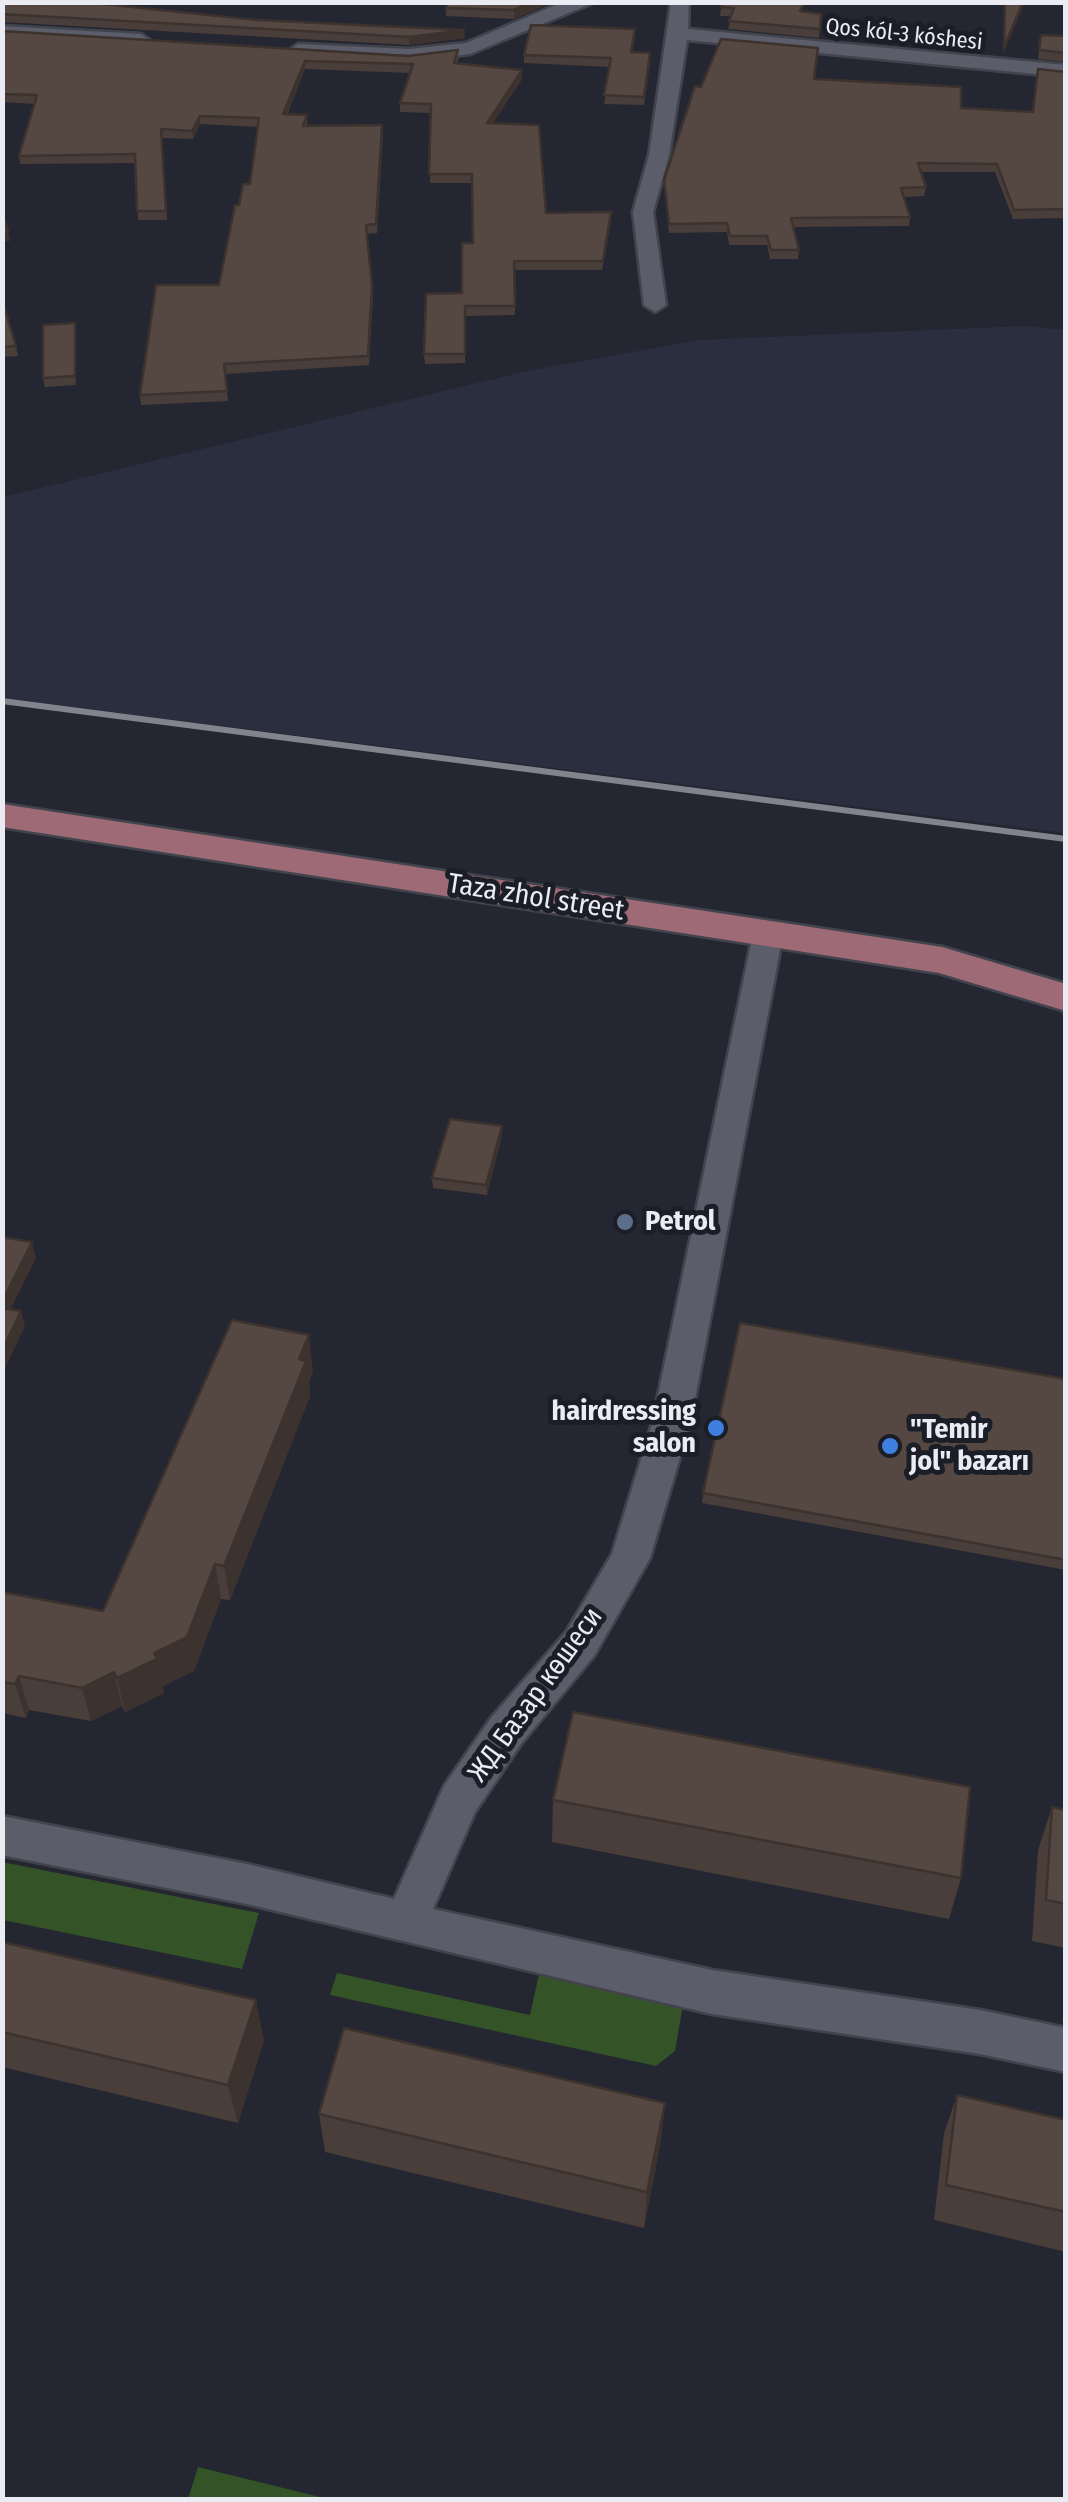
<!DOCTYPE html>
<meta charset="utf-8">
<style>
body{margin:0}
#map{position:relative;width:1068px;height:2502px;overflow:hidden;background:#242631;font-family:"Fira Sans Condensed",sans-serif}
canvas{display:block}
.frame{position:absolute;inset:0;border:5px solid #eaebf3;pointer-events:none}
</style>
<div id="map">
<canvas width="1068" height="2502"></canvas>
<div class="frame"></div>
</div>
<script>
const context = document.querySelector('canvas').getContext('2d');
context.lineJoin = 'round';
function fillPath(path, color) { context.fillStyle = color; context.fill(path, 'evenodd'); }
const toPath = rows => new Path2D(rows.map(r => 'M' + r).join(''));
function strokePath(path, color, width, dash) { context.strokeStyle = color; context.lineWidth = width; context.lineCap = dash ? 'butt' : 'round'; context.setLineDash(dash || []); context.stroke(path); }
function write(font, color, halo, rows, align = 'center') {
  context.font = font + ' "Fira Sans Condensed",sans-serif'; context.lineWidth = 10; context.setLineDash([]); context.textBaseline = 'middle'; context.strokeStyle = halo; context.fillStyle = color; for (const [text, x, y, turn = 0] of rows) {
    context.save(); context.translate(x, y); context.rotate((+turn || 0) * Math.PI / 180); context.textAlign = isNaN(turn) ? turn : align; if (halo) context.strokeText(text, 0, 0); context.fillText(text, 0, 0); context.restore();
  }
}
fillPath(toPath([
 [1023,326,1065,330,1065,833,3,698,3,497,527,371,699,340]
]), '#2b2e3f');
fillPath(toPath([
 [2,1862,259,1913,242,1969,3,1920],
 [337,1973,530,2015,539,1974,683,2005,675,2051,656,2066,330,1995],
 [198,2467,328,2499,188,2499]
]), '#345326');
const minor = toPath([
 [563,2,595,2,470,54,409,61,298,56,289,50,298,44,409,49,466,43,563,2],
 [671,2,689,2,688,29,1066,65,1066,77,687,40,669,155,653,212,666,305,655,312,644,305,633,212,649,155,671,2],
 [2,26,141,34,150,40,141,46,2,37,2,26],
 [768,924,783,934,691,1420,650,1558,594,1656,521,1744,475,1812,433,1909,712,1970,980,2010,1066,2028,1066,2072,980,2054,712,2014,247,1904,2,1855,2,1816,247,1864,394,1899,444,1786,491,1718,566,1632,612,1554,653,1420,753,934,768,924]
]);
const major = toPath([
 [2,804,942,947,1066,984,1066,1011,939,973,2,827,2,804]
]);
strokePath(minor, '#42444d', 5);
strokePath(major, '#42444d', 5);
fillPath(minor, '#5b5d6a');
fillPath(major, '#9d6a75');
strokePath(toPath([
 [2,701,1066,839]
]), '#82848d', 6);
fillPath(toPath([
 [2,2,256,20,465,38,409,45,2,22],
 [722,2,821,14,819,38,728,29,731,16,720,16],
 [546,5,514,19,446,16,446,8],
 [2,31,459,58,457,63,522,70,522,79,493,123,546,213,611,222,602,270,515,270,515,315,466,316,465,363,425,364,424,354,462,293,473,243,473,183,430,183,431,113,400,112,400,103,410,73,305,69,287,115,307,115,307,126,383,134,377,233,367,234,373,296,369,365,225,374,228,401,141,405,140,395,219,285,239,205,250,184,258,127,200,124,193,139,162,138,167,220,138,220,135,163,20,164,19,156,35,104,2,102],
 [1041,35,1066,36,1066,62,1038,59],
 [635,37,632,52,650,62,644,105,604,104,610,67,524,63,524,55],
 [1066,72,1066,218,1013,219,995,172,921,172,926,187,924,196,904,197,910,217,909,226,793,227,799,250,798,259,770,259,767,245,729,245,727,232,669,233,664,180,701,87,814,79,961,108,1033,112],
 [2,300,16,346,18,356,2,357],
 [75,323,76,385,45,387,43,378],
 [502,1126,502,1136,487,1195,433,1188,432,1178],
 [313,1371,309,1382,310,1396,230,1600,221,1599,194,1671,163,1686,164,1693,125,1712,122,1706,91,1721,29,1710,26,1718,2,1713,2,1592,103,1611],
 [1066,1379,1066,1570,702,1503,703,1493],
 [553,1800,961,1878,949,1919,552,1842],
 [1052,1807,1066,1810,1066,1948,1032,1941,1038,1850],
 [2,1942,264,2040,238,2123,2,2067],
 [957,2095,1066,2120,1066,2252,934,2220,944,2133],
 [665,2103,661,2140,644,2228,325,2152,319,2114]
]), '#493e39');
fillPath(toPath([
 [532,2,547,2,546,5,514,19,514,10],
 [1023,2,1025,2,1003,55,1004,47],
 [464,30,465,38,409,45,409,37],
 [305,61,305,69,283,123,283,114],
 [522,70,522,79,487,132,487,123],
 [200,116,200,124,193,139,192,131],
 [2,232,8,232,10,241,2,241],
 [75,323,76,332,76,385,75,376],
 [502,1126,502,1136,487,1195,486,1185],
 [32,1242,36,1258,4,1323,2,1302],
 [21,1311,25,1326,2,1375,2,1351],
 [309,1335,313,1371,309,1382,310,1396,230,1600,224,1566],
 [215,1564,221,1599,194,1671,163,1686,164,1693,125,1712,117,1678,154,1653],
 [114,1672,122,1706,91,1721,82,1688],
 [19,1676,29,1710,26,1718,15,1684],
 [256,2000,264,2040,238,2123,228,2085],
 [665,2103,661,2140,644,2228,647,2192]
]), '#3c322e');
const building = toPath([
 [2,2,84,2,256,20,464,30,409,37,2,14,2,2],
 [448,2,532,2,514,10,446,8,448,2],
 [722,2,805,2,800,11,821,14,820,29,729,21,734,8,721,7,722,2],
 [1005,2,1023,2,1004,47,1005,2],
 [531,25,635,29,631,52,650,53,644,97,604,95,611,58,524,55,531,25],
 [2,31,408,56,458,50,454,63,522,70,487,123,539,125,546,213,611,212,603,261,514,261,515,306,465,306,465,354,424,354,426,294,462,293,462,243,473,243,472,174,429,174,431,104,400,103,413,64,305,61,283,114,307,115,303,126,382,125,376,224,366,225,372,286,368,356,224,364,227,391,140,395,156,285,219,285,235,205,239,205,243,184,250,184,259,118,200,116,192,131,161,129,166,211,137,211,135,154,19,156,37,95,2,94,2,31],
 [1041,35,1066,36,1066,53,1039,50,1041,35],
 [721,39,818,48,814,79,961,87,961,108,1033,112,1038,69,1066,72,1066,209,1014,210,997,164,918,163,926,187,901,188,910,217,791,218,799,250,771,250,767,236,730,236,727,223,669,224,664,180,695,86,701,87,721,39],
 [2,213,8,232,2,232,2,213],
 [2,300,16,346,2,347,2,300],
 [75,323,75,376,43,378,43,325,75,323],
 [450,1119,502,1126,486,1185,432,1178,450,1119],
 [2,1237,32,1242,2,1302,2,1237],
 [2,1308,21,1311,2,1351,2,1308],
 [232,1320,309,1335,299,1359,306,1361,224,1566,215,1564,187,1637,154,1653,157,1659,117,1678,114,1672,82,1688,19,1676,15,1684,2,1682,2,1592,103,1611,232,1320],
 [740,1323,1066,1379,1066,1560,703,1493,740,1323],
 [573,1712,970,1787,961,1878,553,1800,573,1712],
 [1052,1807,1066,1810,1066,1904,1046,1900,1052,1807],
 [2,1942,256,2000,228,2085,2,2032,2,1942],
 [344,2028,665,2103,647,2192,319,2114,344,2028],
 [957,2095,1066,2120,1066,2212,946,2185,957,2095]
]);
fillPath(building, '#554842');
strokePath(building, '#3c322e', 2.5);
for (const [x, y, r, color] of [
 [625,1222,10,"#5c6f8a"],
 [716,1428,10,"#3f7fe0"],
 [890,1446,10,"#3f7fe0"]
]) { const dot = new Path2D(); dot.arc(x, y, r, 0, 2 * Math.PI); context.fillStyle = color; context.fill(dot); strokePath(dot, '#1b1d27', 4); }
write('22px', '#eaebf3', '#1b1d27', [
 ["Qos kól-3 kóshesi",904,35,6]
]);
write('28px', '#eaebf3', '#1b1d27', [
 ["Taza zhol street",536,898,9],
 ["ЖД Базар көшеси",536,1695,-54]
]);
write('bold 28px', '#eaebf3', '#1b1d27', [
 ["Petrol",645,1222],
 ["hairdressing",696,1412,"right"],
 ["salon",696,1444,"right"],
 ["\"Temir",910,1430],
 ["jol\" bazarı",910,1462]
], 'left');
</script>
